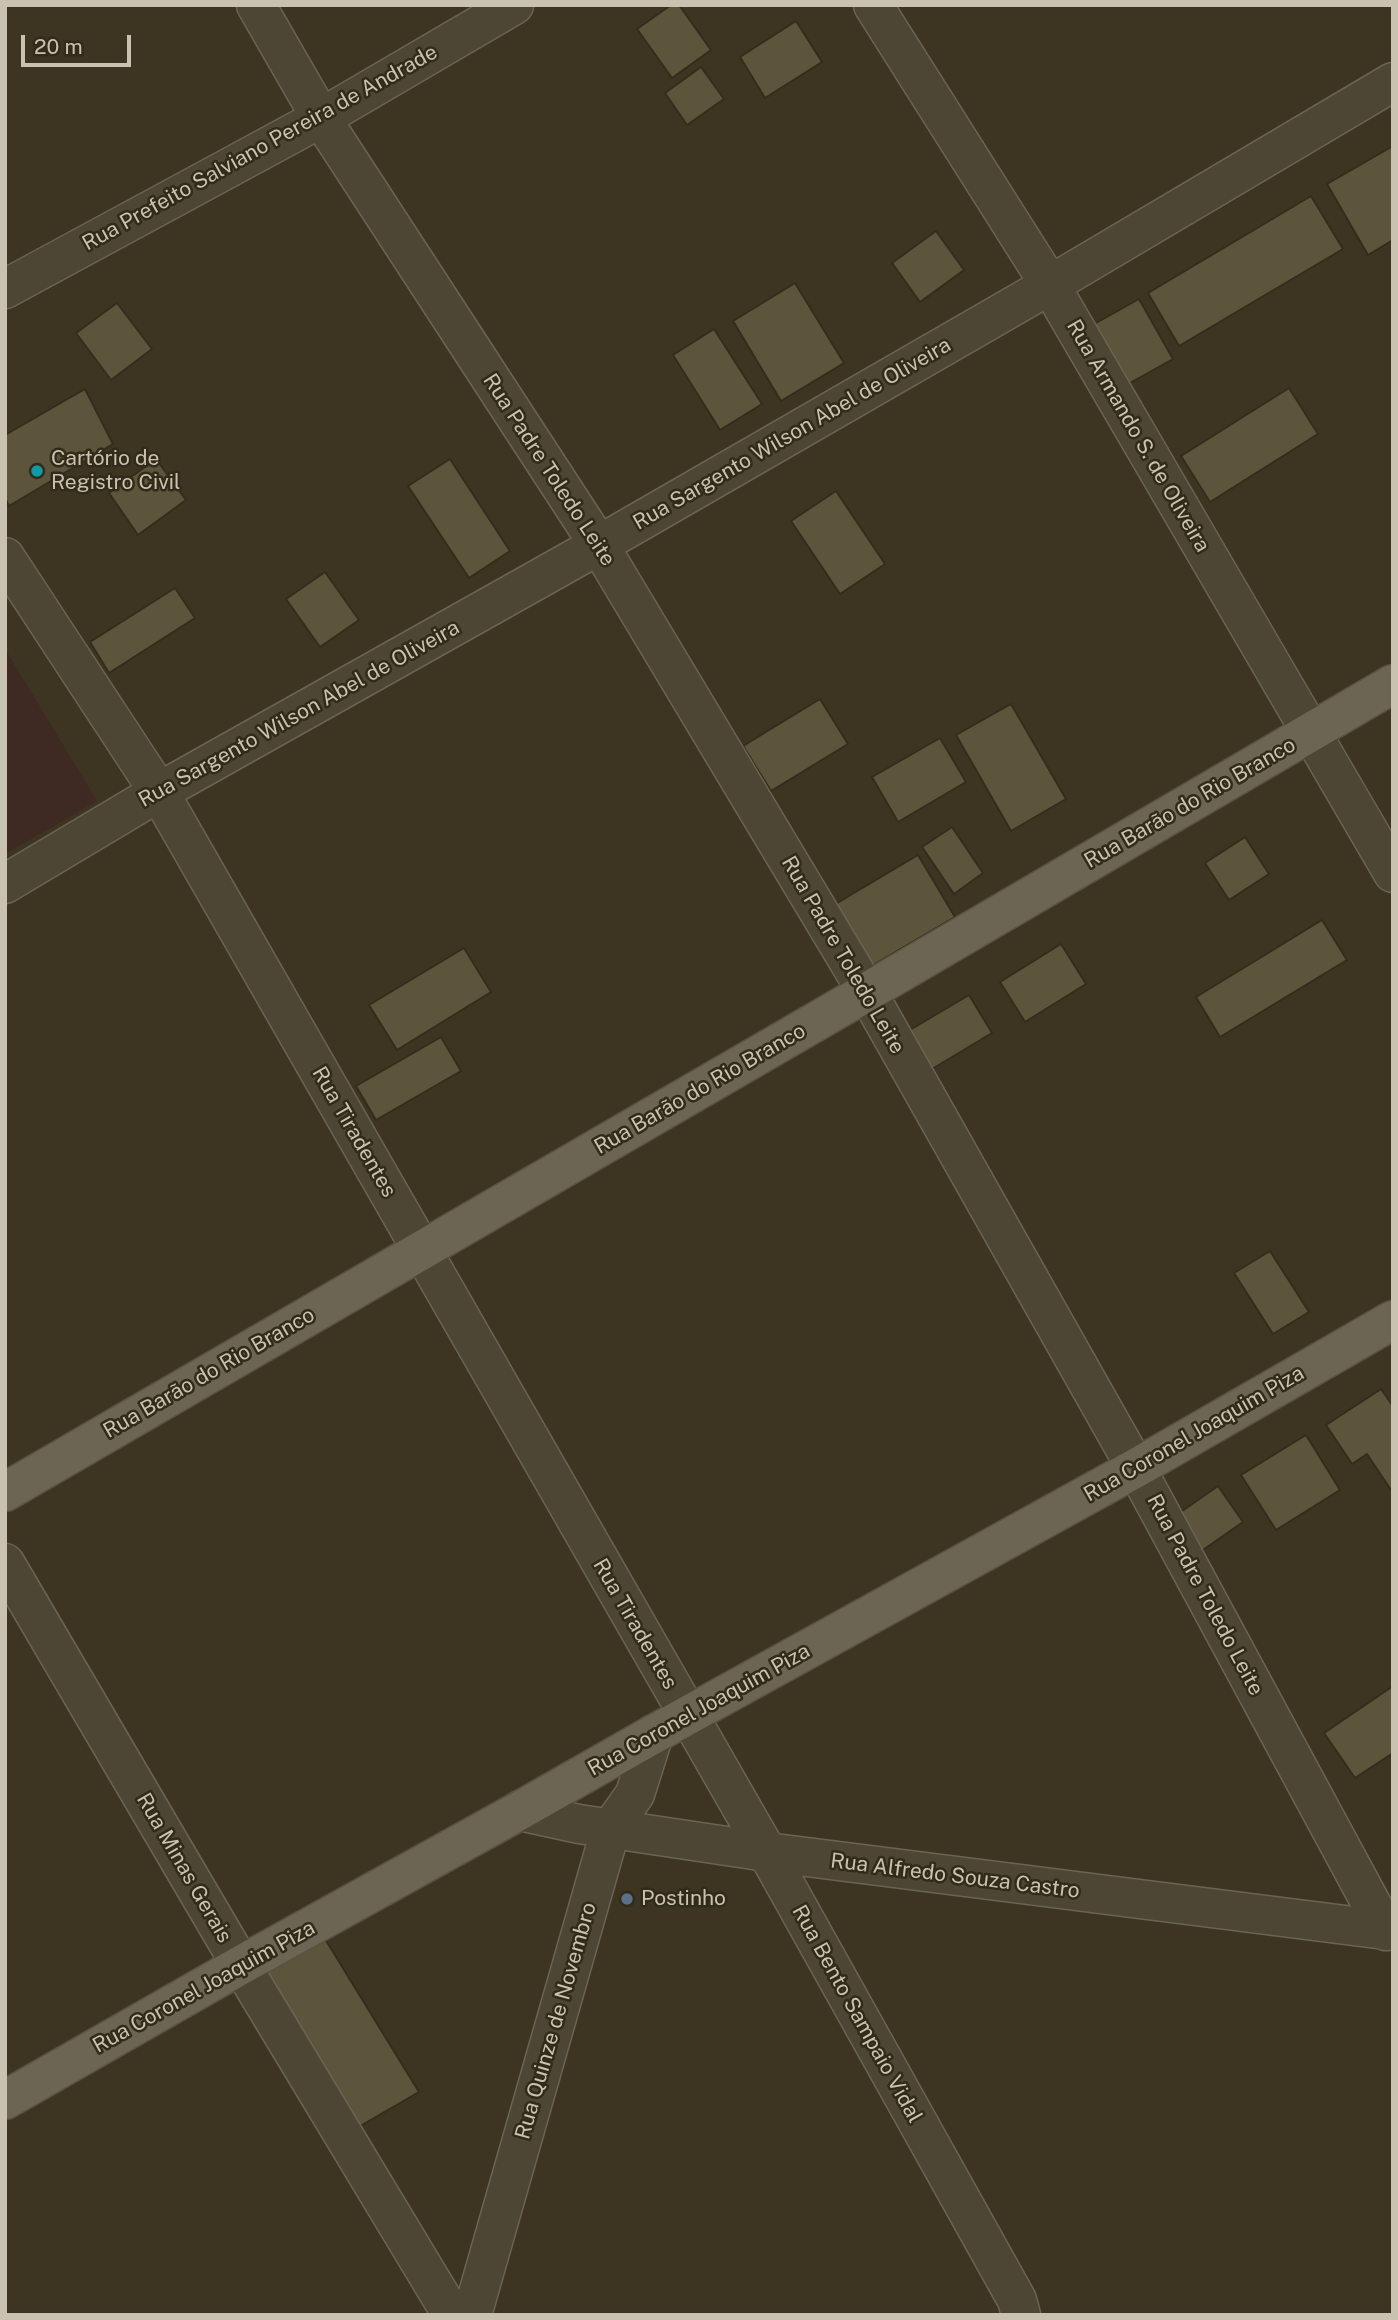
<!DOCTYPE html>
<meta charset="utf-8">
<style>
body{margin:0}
#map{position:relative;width:1398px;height:2320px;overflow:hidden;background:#3d3521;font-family:"Public Sans",sans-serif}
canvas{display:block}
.frame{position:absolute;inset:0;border:7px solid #c9c2b0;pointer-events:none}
.scale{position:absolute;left:21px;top:35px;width:110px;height:32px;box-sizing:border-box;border:4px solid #c9c2b0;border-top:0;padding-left:9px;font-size:21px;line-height:24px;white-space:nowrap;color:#c9c2b0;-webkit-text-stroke:5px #322b1a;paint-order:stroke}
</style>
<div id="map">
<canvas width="1398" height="2320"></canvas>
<div class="frame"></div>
<div class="scale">20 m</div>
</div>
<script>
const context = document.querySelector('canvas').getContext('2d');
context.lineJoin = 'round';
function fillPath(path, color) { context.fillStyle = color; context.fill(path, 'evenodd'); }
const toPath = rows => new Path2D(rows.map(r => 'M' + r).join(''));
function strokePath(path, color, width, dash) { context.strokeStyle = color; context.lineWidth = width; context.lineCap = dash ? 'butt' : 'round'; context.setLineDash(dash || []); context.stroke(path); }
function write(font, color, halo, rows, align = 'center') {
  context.font = font + ' "Public Sans",sans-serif'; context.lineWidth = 5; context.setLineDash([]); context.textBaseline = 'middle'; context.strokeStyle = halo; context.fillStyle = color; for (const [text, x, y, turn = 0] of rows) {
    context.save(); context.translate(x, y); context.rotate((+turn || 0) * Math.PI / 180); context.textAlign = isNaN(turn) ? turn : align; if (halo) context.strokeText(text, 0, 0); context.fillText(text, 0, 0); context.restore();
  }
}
fillPath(toPath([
 [5,649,97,801,5,854]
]), '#3e2923');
const building = toPath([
 [671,5,679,5,711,50,672,78,637,29,671,5],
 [796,21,822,62,765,98,740,57,796,21],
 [701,67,724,99,687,125,665,93,701,67],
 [1393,146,1393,240,1368,255,1327,184,1393,146],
 [1311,196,1343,249,1179,346,1148,293,1311,196],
 [936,231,964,270,920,302,892,263,936,231],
 [795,283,844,363,781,401,733,321,795,283],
 [1139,299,1173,359,1121,388,1087,328,1139,299],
 [117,303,152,349,111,380,76,333,117,303],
 [714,329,762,404,720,430,673,355,714,329],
 [1289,388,1318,434,1210,502,1181,456,1289,388],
 [85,389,113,444,9,506,5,498,5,435,85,389],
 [156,459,186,500,138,535,109,493,156,459],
 [450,459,510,551,469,578,408,486,450,459],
 [836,491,885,564,840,594,791,521,836,491],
 [325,572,359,620,320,647,286,599,325,572],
 [175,588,195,618,109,673,90,642,175,588],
 [820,699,848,744,771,791,743,746,820,699],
 [1011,704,1066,799,1011,831,956,735,1011,704],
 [940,738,966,782,898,822,872,777,940,738],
 [952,827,983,873,954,894,922,847,952,827],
 [1245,837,1269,874,1229,900,1205,863,1245,837],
 [918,855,955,917,858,974,822,912,918,855],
 [1322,920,1347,960,1220,1037,1196,997,1322,920],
 [1061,944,1086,984,1025,1022,1000,982,1061,944],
 [464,948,491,992,397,1050,369,1005,464,948],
 [969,995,992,1033,922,1075,898,1037,969,995],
 [441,1037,461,1071,376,1120,356,1086,441,1037],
 [1270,1251,1309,1312,1273,1334,1234,1273,1270,1251],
 [1381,1389,1393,1406,1393,1493,1367,1454,1352,1464,1326,1425,1381,1389],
 [1306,1435,1340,1490,1276,1530,1241,1475,1306,1435],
 [1218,1486,1243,1522,1200,1552,1175,1516,1218,1486],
 [1393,1686,1393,1753,1355,1778,1324,1733,1393,1686],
 [322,1934,419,2092,355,2129,257,1967,322,1934]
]);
fillPath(building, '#5d543c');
strokePath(building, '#342d1c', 2);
const minor = toPath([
 [256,5,321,118,599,545,867,992,1136,1468,1386,1931],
 [873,5,1050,285,1393,873],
 [5,289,321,118,514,5],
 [5,557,159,792,767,1852,1017,2300,1021,2315],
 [5,884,159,792,599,545,1050,285,1393,82],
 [5,1563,241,1965,452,2315],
 [519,1811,579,1824,767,1852,1393,1931],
 [472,2315,611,1828,635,1794,654,1734]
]);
const major = toPath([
 [5,1492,867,992,1393,684],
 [5,2100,241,1965,519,1811,654,1734,1136,1468,1393,1320]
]);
strokePath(minor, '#6b6453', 41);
strokePath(major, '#595241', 41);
strokePath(minor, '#4d4635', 38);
strokePath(major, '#6d6553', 38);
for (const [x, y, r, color] of [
 [37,471,7,"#0f9aa8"],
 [627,1899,7,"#5c6f8a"]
]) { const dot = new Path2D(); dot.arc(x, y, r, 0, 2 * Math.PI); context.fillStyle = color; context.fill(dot); strokePath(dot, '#322b1a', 2.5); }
write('21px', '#c9c2b0', '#322b1a', [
 ["Rua Prefeito Salviano Pereira de Andrade",260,148,-29],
 ["Rua Sargento Wilson Abel de Oliveira",792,434,-30],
 ["Rua Armando S. de Oliveira",1138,436,60],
 ["Rua Padre Toledo Leite",549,470,57],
 ["Rua Sargento Wilson Abel de Oliveira",299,714,-29],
 ["Rua Barão do Rio Branco",1190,803,-30],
 ["Rua Padre Toledo Leite",843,955,60],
 ["Rua Barão do Rio Branco",700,1089,-30],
 ["Rua Tiradentes",354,1132,60],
 ["Rua Barão do Rio Branco",209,1373,-30],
 ["Rua Coronel Joaquim Piza",1194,1434,-30],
 ["Rua Padre Toledo Leite",1205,1595,62],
 ["Rua Tiradentes",635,1624,60],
 ["Rua Coronel Joaquim Piza",699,1710,-29],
 ["Rua Minas Gerais",184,1868,60],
 ["Rua Alfredo Souza Castro",955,1876,7],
 ["Rua Coronel Joaquim Piza",204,1987,-29],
 ["Rua Bento Sampaio Vidal",857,2014,61],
 ["Rua Quinze de Novembro",556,2021,-74]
]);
write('21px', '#c9c2b0', '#322b1a', [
 ["Cartório de",51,459],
 ["Registro Civil",51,483],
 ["Postinho",641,1899]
], 'left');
</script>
